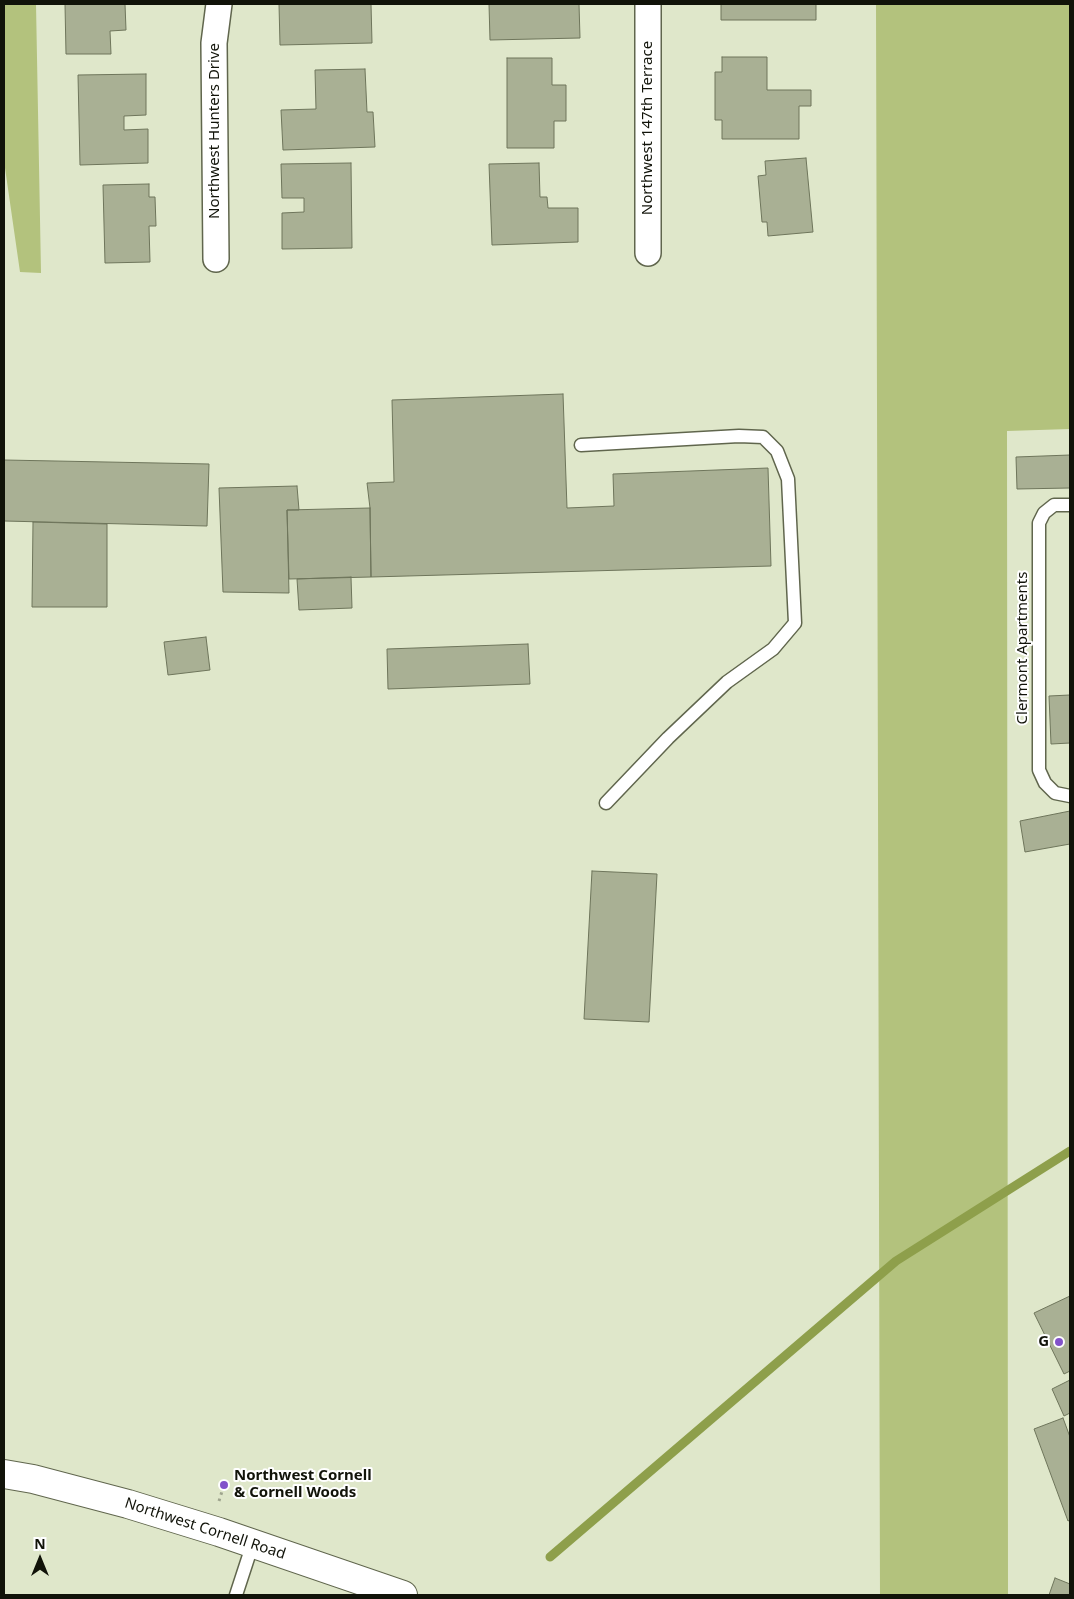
<!DOCTYPE html>
<style>
body{margin:0}
#map{position:relative;width:1074px;height:1599px;overflow:hidden;background:#dfe7ca;font-family:"Noto Sans",sans-serif}
canvas{display:block}
.frame{position:absolute;inset:0;border:5px solid #111309;pointer-events:none}
.north{position:absolute;left:15px;top:1534px;width:50px;height:50px;-webkit-text-stroke:4px #fff;paint-order:stroke;rotate:0deg;font-size:14px;font-weight:700;line-height:20px;text-align:center;color:#111309}
.north::after{content:'';display:block;margin:auto;width:18px;height:22px;background:#111309;clip-path:polygon(50% 0,100% 100%,50% 72%,0 100%)}
</style>
<div id="map">
<canvas width="1074" height="1599"></canvas>
<div class="frame"></div>
<div class="north">N</div>
</div>
<script>
const context = document.querySelector('canvas').getContext('2d');
context.lineJoin = 'round';
function fillPath(path, color) { context.fillStyle = color; context.fill(path, 'evenodd'); }
const toPath = rows => new Path2D(rows.map(r => 'M' + r).join(''));
function strokePath(path, color, width, dash) { context.strokeStyle = color; context.lineWidth = width; context.lineCap = dash ? 'butt' : 'round'; context.setLineDash(dash || []); context.stroke(path); }
function write(font, color, halo, rows, align = 'center') {
  context.font = font + ' "Noto Sans",sans-serif'; context.lineWidth = 4; context.setLineDash([]); context.textBaseline = 'middle'; context.strokeStyle = halo; context.fillStyle = color; for (const [text, x, y, turn = 0] of rows) {
    context.save(); context.translate(x, y); context.rotate((+turn || 0) * Math.PI / 180); context.textAlign = isNaN(turn) ? turn : align; if (halo) context.strokeText(text, 0, 0); context.fillText(text, 0, 0); context.restore();
  }
}
fillPath(toPath([
 [4,4,36,4,41,273,20,272,4,161],
 [876,4,1070,4,1070,429,1007,431,1008,1595,880,1595]
]), '#b3c27d');
strokePath(toPath([
 [550,1557,896,1261,1070,1151]
]), '#8e9f4b', 9);
const building = toPath([
 [65,4,125,4,126,30,110,31,111,54,66,54,65,4],
 [279,4,371,4,372,43,280,45,279,4],
 [489,4,579,4,580,38,490,40,489,4],
 [721,4,816,4,816,20,721,20,721,4],
 [722,57,767,57,767,90,811,90,811,106,799,106,799,139,722,139,722,120,715,120,715,72,722,72,722,57],
 [507,58,552,58,552,85,566,85,566,121,554,121,554,148,507,148,507,58],
 [365,69,367,112,373,112,375,147,283,150,281,110,316,109,315,70,365,69],
 [146,74,146,115,124,116,124,130,148,129,148,163,80,165,78,75,146,74],
 [806,158,813,232,768,236,767,222,762,222,758,176,766,175,765,161,806,158],
 [351,163,352,248,282,249,282,213,304,212,304,198,282,198,281,164,351,163],
 [539,163,540,197,547,197,548,208,578,208,578,242,492,245,489,164,539,163],
 [149,184,149,197,155,197,156,226,149,226,150,262,105,263,103,185,149,184],
 [563,394,567,508,614,506,613,474,768,468,771,566,371,577,370,508,367,483,394,482,392,400,563,394],
 [1070,455,1070,488,1017,489,1016,457,1070,455],
 [4,460,209,464,207,526,4,521,4,460],
 [297,486,299,510,287,510,289,593,223,592,219,488,297,486],
 [370,508,371,577,289,579,287,510,370,508],
 [33,522,107,524,107,607,32,607,33,522],
 [351,577,352,608,299,610,297,579,351,577],
 [206,637,210,670,168,675,164,642,206,637],
 [528,644,530,684,388,689,387,649,528,644],
 [1070,695,1070,743,1051,744,1049,696,1070,695],
 [1070,811,1070,844,1025,852,1020,821,1070,811],
 [592,871,657,874,649,1022,584,1019,592,871],
 [1070,1296,1070,1371,1064,1374,1034,1313,1070,1296],
 [1070,1380,1070,1413,1064,1416,1052,1389,1070,1380],
 [1063,1418,1070,1437,1070,1520,1068,1521,1034,1429,1063,1418],
 [1055,1578,1070,1584,1070,1595,1049,1595,1055,1578]
]);
fillPath(building, '#a9b094');
strokePath(building, '#6e755b', 1);
const service = toPath([
 [581,445,739,436,763,437,777,451,788,479,795,623,773,649,727,682,668,738,606,803],
 [1070,505,1054,505,1044,513,1039,523,1039,770,1045,783,1055,793,1070,796],
 [236,1595,253,1543]
]);
const minor = toPath([
 [648,253,648,4],
 [216,259,214,43,219,4]
]);
const secondary = toPath([
 [4,1474,33,1479,128,1504,219,1532,403,1595]
]);
strokePath(service, '#60664d', 15);
strokePath(minor, '#60664d', 28);
strokePath(secondary, '#60664d', 30);
strokePath(toPath([
 [219,1501,224,1485]
]), '#9ea48d', 3, [2.5, 4]);
strokePath(service, '#fff', 12);
strokePath(minor, '#fff', 25);
strokePath(secondary, '#fff', 28);
for (const [x, y, r, color] of [
 [1059,1342,5,"#8252ca"],
 [224,1485,5,"#8252ca"]
]) { const dot = new Path2D(); dot.arc(x, y, r, 0, 2 * Math.PI); context.fillStyle = color; context.fill(dot); strokePath(dot, '#fff', 2); }
write('15px', '#111309', '#fff', [
 ["Northwest 147th Terrace",648,128,-90],
 ["Northwest Hunters Drive",215,131,-90],
 ["Clermont Apartments",1023,648,-90],
 ["Northwest Cornell Road",205,1529,18]
]);
write('bold 15px', '#111309', '#fff', [
 ["G",1049,1342],
 ["Northwest Cornell",234,1476,"left"],
 ["& Cornell Woods",234,1493,"left"]
], 'right');
</script>
